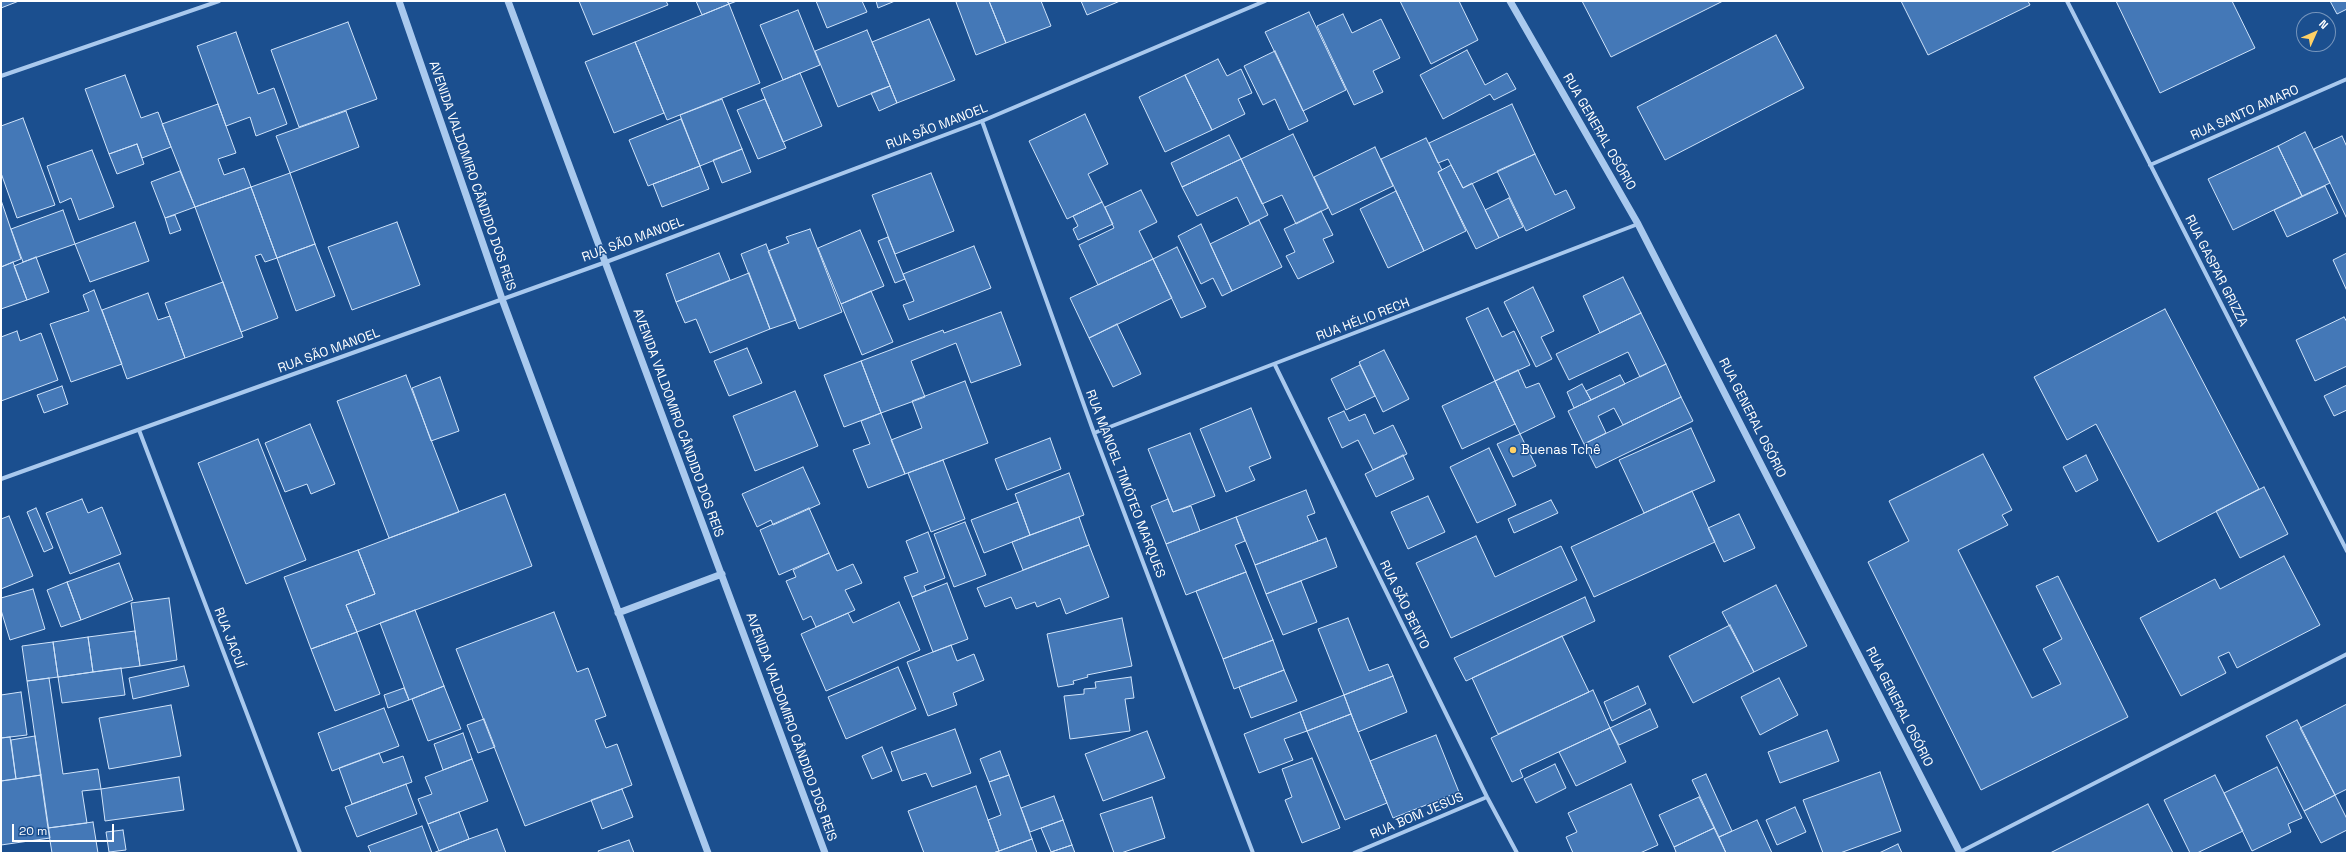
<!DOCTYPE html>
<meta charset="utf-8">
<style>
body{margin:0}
#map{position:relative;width:2348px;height:854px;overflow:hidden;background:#1b4f8f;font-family:"Space Grotesk",sans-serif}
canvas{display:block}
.frame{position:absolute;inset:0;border:2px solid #fff;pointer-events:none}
.north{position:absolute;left:2296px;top:12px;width:40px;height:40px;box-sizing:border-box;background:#1b4f8f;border:1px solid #7695bc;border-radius:50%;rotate:45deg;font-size:11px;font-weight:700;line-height:16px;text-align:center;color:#fff}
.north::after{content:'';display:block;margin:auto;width:14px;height:18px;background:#ffd166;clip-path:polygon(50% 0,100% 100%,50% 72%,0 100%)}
.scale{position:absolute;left:12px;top:824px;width:102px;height:18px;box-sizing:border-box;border:2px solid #fff;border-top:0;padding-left:5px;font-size:12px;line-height:14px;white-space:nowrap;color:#fff;-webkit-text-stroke:3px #1b4f8f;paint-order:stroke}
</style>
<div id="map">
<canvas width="2348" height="854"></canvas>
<div class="frame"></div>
<div class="north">N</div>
<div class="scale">20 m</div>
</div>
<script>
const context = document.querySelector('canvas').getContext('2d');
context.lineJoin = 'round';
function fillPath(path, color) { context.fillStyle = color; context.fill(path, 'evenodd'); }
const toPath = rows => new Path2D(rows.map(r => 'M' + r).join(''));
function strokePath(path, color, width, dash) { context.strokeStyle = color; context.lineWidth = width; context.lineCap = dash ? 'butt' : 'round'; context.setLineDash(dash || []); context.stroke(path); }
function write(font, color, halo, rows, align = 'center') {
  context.font = font + ' "Space Grotesk",sans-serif'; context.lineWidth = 3; context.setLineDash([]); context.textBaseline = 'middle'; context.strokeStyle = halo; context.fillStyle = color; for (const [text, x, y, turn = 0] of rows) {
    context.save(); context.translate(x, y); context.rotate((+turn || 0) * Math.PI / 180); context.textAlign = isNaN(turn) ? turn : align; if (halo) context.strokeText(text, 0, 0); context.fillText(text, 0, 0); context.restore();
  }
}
const building = toPath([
 [1,1,19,1,1,8,1,1],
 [579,1,666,1,668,5,593,35,579,1],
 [696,1,727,1,729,4,702,15,696,1],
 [727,1,737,1,729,4,727,1],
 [816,1,862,1,867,12,827,28,816,1],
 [876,1,895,1,878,8,876,1],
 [959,1,989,1,1006,43,976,55,956,2,959,1],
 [989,1,1041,1,1051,26,1006,43,989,1],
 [1081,1,1120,1,1087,15,1081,1],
 [1400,1,1459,1,1478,40,1431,64,1400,1],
 [1582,1,1723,1,1611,57,1582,1],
 [1901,1,2028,1,2030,5,1928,55,1901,1],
 [2116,1,2232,1,2255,48,2160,93,2116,1],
 [2330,1,2347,1,2347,9,2337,14,2330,1],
 [729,4,760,83,667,120,635,42,729,4],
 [798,10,820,65,783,80,760,25,798,10],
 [1309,12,1346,90,1303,111,1265,32,1309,12],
 [1343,14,1352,33,1381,19,1400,58,1373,71,1383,92,1354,105,1317,26,1343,14],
 [929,19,955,80,897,103,872,42,929,19],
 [348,22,377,99,299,127,271,50,348,22],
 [867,30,890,86,838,107,815,51,867,30],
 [236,32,258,94,274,88,287,124,256,136,250,117,226,126,197,46,236,32],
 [1776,35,1804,88,1665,160,1637,107,1776,35],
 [635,42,664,113,614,133,585,62,635,42],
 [1467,50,1485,85,1507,73,1516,89,1494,100,1490,94,1443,119,1420,75,1467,50],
 [1275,51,1308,121,1289,130,1275,99,1263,105,1244,66,1275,51],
 [1218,59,1227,76,1241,69,1252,93,1238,99,1245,114,1212,130,1185,75,1218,59],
 [800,73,822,126,783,142,761,89,800,73],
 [125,75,141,118,158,112,171,147,142,158,137,144,109,154,85,89,125,75],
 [1185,75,1212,130,1165,152,1139,97,1185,75],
 [890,86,897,103,879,111,871,93,890,86],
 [722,99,742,149,700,166,680,115,722,99],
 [765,99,786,148,758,159,737,110,765,99],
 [218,104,236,153,218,159,224,175,244,168,251,187,195,207,162,124,218,104],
 [1512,104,1535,154,1463,188,1448,159,1438,163,1429,143,1512,104],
 [346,111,359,147,290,173,276,136,346,111],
 [1085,114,1108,164,1088,174,1102,202,1067,219,1029,141,1085,114],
 [23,118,55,205,17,218,1,173,1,126,23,118],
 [681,119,700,166,648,186,629,140,681,119],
 [2305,132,2330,183,2302,196,2278,146,2305,132],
 [1293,134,1328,208,1296,224,1282,195,1262,204,1241,159,1293,134],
 [1229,135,1241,159,1182,187,1171,163,1229,135],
 [2342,136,2347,147,2347,219,2314,149,2342,136],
 [1426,138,1442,170,1438,172,1466,231,1424,251,1381,159,1426,138],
 [137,144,144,164,117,174,109,154,137,144],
 [2278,146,2302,196,2233,230,2208,179,2278,146],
 [1375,147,1393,186,1332,215,1314,177,1375,147],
 [742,149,751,172,722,183,713,160,742,149],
 [92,150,114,207,79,220,71,198,60,203,47,166,92,150],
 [1535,154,1555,195,1566,190,1575,208,1526,231,1497,171,1535,154],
 [1241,159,1268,215,1250,224,1237,197,1197,216,1182,187,1241,159],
 [1451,165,1463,188,1472,183,1499,238,1476,249,1438,172,1451,165],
 [700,166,709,189,662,207,653,184,700,166],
 [180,171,195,207,165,218,151,182,180,171],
 [290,173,315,244,277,258,251,187,290,173],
 [931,173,954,231,895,254,872,195,931,173],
 [2325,186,2338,213,2287,237,2274,210,2325,186],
 [251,187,277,258,265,262,261,254,255,256,278,318,241,332,195,207,251,187],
 [1141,190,1157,222,1139,231,1153,259,1098,285,1079,245,1114,228,1105,207,1141,190],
 [1396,191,1424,251,1388,268,1360,209,1396,191],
 [1509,198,1523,227,1499,238,1485,210,1509,198],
 [1,200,21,259,1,267,1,200],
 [1102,202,1113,224,1078,240,1073,229,1078,226,1073,216,1102,202],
 [63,210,75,244,23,262,11,229,63,210],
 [1321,211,1333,235,1323,239,1334,262,1298,279,1286,256,1295,252,1284,229,1321,211],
 [175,215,181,230,170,234,165,218,175,215],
 [1259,220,1282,267,1232,291,1210,244,1259,220],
 [135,222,149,261,90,282,75,244,135,222],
 [397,222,420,285,352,310,328,247,397,222],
 [1201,224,1232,291,1222,296,1213,278,1201,284,1178,236,1201,224],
 [810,229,842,312,799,329,768,251,789,243,786,237,810,229],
 [860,230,884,286,841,304,818,248,860,230],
 [888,237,905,279,895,283,878,241,888,237],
 [315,244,335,296,296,311,277,258,315,244],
 [766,244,796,320,770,329,741,254,766,244],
 [974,246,991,288,909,320,903,305,914,301,903,274,974,246],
 [1177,247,1206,307,1181,318,1153,259,1177,247],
 [719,253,730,280,676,302,666,274,719,253],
 [2347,253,2347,291,2333,260,2347,253],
 [36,257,49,292,27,300,14,266,36,257],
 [1153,259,1172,298,1089,338,1070,298,1153,259],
 [13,262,27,300,1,309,1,267,13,262],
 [749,273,770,329,710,353,696,319,685,323,676,302,749,273],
 [1623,277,1641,313,1600,333,1583,296,1623,277],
 [223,282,243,337,185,358,165,303,223,282],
 [1533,287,1554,331,1541,337,1552,359,1536,367,1504,302,1533,287],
 [94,290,122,364,71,382,50,324,89,311,83,295,94,290],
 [871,291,893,342,862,355,841,304,871,291],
 [148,293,158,320,170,316,185,358,127,379,102,310,148,293],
 [1488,308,1502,337,1514,331,1530,365,1495,381,1466,318,1488,308],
 [2165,309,2259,489,2158,542,2096,424,2067,440,2034,377,2165,309],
 [1001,312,1021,365,971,383,956,343,911,361,925,397,881,413,861,361,943,330,944,333,1001,312],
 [1641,313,1666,364,1640,377,1628,352,1569,380,1556,354,1641,313],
 [2344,317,2347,322,2347,366,2315,381,2296,340,2344,317],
 [1117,324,1141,374,1113,387,1089,338,1117,324],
 [17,331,20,341,41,333,58,380,1,401,1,337,17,331],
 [747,348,762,383,729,396,714,361,747,348],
 [1384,350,1409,399,1383,412,1359,362,1384,350],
 [861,361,881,413,844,427,824,375,861,361],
 [1666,364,1681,397,1623,425,1614,408,1598,416,1606,433,1584,444,1568,411,1666,364],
 [1360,365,1375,396,1346,410,1331,379,1360,365],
 [1518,370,1526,388,1539,383,1555,417,1520,434,1495,381,1518,370],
 [406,375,459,512,389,538,337,401,406,375],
 [1620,375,1625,384,1591,400,1586,391,1620,375],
 [440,377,459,431,431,441,412,388,440,377],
 [965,381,988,443,905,474,891,440,922,428,912,401,965,381],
 [1495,381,1515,424,1462,449,1442,406,1495,381],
 [1582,384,1591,400,1574,408,1567,392,1582,384],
 [2347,385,2347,410,2334,416,2324,396,2347,385],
 [62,386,68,404,44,413,37,395,62,386],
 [795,391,818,446,755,471,733,416,795,391],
 [1681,397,1693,421,1596,468,1584,444,1681,397],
 [1251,408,1271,458,1249,467,1255,480,1226,492,1200,429,1251,408],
 [1344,411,1349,421,1365,414,1374,434,1393,425,1407,454,1373,470,1358,440,1342,448,1328,418,1344,411],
 [881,413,905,474,868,488,853,450,870,444,861,421,881,413],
 [310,424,335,484,311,494,307,484,285,492,265,443,310,424],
 [1691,428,1715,481,1644,513,1619,460,1691,428],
 [1190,433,1215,496,1173,512,1148,449,1190,433],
 [1520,434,1536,466,1513,477,1497,444,1520,434],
 [1050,438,1061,469,1007,490,995,459,1050,438],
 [258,439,306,560,246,584,198,463,258,439],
 [1489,448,1516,505,1477,523,1450,467,1489,448],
 [1983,454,2012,510,2002,515,2008,525,1958,550,2032,698,2061,684,2043,649,2062,639,2036,586,2058,576,2128,717,1981,790,1868,562,1909,541,1889,501,1983,454],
 [1403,455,1414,479,1376,497,1365,474,1403,455],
 [2086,455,2098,480,2076,492,2063,467,2086,455],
 [943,460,965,519,931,532,908,473,943,460],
 [803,467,820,504,773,525,771,520,757,527,742,494,803,467],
 [1069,473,1084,515,1030,535,1015,494,1069,473],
 [2264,487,2288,534,2240,558,2216,511,2264,487],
 [1306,490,1315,513,1307,516,1318,541,1255,565,1236,517,1306,490],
 [1692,491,1715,542,1594,597,1571,547,1692,491],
 [505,494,532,566,357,632,346,605,375,594,358,550,505,494],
 [1428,496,1445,532,1408,549,1391,512,1428,496],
 [82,499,88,513,102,507,121,554,70,574,46,513,82,499],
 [1168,499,1173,512,1191,506,1200,531,1166,544,1151,506,1168,499],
 [1551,500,1558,513,1514,533,1508,519,1551,500],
 [1018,502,1030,535,984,553,971,520,1018,502],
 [36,508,53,548,44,552,27,512,36,508],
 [809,508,829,553,779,575,760,530,809,508],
 [1739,514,1755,548,1724,562,1708,528,1739,514],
 [9,516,33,576,1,589,1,519,9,516],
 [1079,517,1089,545,1023,570,1012,542,1079,517],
 [1236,517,1245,541,1235,545,1246,572,1186,595,1166,544,1236,517],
 [965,522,986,575,954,587,934,534,965,522],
 [928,532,945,578,924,586,926,591,912,597,904,577,918,572,906,541,928,532],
 [1476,536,1495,577,1561,546,1577,580,1451,638,1416,563,1476,536],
 [1326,538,1337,567,1266,594,1255,565,1326,538],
 [1089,545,1109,597,1066,614,1060,598,1037,607,1035,602,1016,609,1011,597,985,607,977,588,1089,545],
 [358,550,375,594,346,605,357,632,311,649,284,577,358,550],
 [829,553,837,571,853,564,862,583,845,590,855,610,816,627,811,616,803,620,786,581,796,577,793,570,829,553],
 [2284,556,2320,625,2237,668,2229,652,2218,657,2226,673,2181,696,2140,618,2215,579,2220,589,2284,556],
 [119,563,133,600,81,620,67,582,119,563],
 [1246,572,1273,640,1223,659,1196,591,1246,572],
 [1301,581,1317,622,1283,635,1266,594,1301,581],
 [67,582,81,620,61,627,47,590,67,582],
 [947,583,968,639,933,652,912,597,947,583],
 [1776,585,1807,646,1754,672,1722,612,1776,585],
 [33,589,45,629,10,640,1,610,1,598,33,589],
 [1585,597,1595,621,1466,681,1454,658,1585,597],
 [169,598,177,660,140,666,131,603,169,598],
 [899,602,920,650,826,691,801,634,848,613,853,623,899,602],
 [415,610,444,686,409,700,380,623,415,610],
 [554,612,577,672,588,668,606,716,595,720,606,748,617,744,632,785,525,826,456,649,554,612],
 [1122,618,1132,666,1087,675,1088,677,1073,681,1074,684,1058,687,1047,634,1122,618],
 [1348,618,1369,671,1388,664,1393,676,1344,695,1318,629,1348,618],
 [1730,625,1754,672,1693,703,1669,656,1730,625],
 [135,631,140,666,93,672,88,637,135,631],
 [357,632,380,694,335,711,311,649,357,632],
 [1562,636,1589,692,1498,734,1472,678,1562,636],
 [88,637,93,672,58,677,53,642,88,637],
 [1273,640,1284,670,1234,689,1223,659,1273,640],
 [53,642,58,677,27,681,22,646,53,642],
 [951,645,957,661,974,654,984,680,953,693,957,705,928,716,907,662,951,645],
 [184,666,189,686,133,699,129,678,184,666],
 [898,667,916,709,846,739,828,697,898,667],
 [121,668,125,695,62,703,58,677,121,668],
 [1284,670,1297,701,1251,718,1239,687,1284,670],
 [1393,676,1407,712,1358,732,1344,695,1393,676],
 [1131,677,1134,698,1125,699,1130,731,1070,739,1064,696,1084,694,1084,689,1096,688,1095,682,1131,677],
 [49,678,63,774,98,769,101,789,82,791,87,823,48,828,27,681,49,678],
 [1779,678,1798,715,1760,735,1741,697,1779,678],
 [444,686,461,729,428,741,412,699,444,686],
 [1638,686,1646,704,1612,721,1604,702,1638,686],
 [404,688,409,700,388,708,384,695,404,688],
 [1593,690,1610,728,1520,770,1523,777,1512,782,1491,738,1593,690],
 [21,692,27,735,1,738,1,695,21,692],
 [1344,695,1351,714,1307,731,1300,712,1344,695],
 [2347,704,2347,789,2335,795,2300,728,2347,704],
 [171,705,181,756,109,769,99,718,171,705],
 [384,708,399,746,332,771,318,733,384,708],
 [1650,709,1658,727,1619,745,1610,728,1650,709],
 [1300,712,1307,731,1284,739,1293,760,1259,773,1244,734,1300,712],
 [1351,714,1387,803,1345,820,1307,731,1351,714],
 [484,719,495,747,478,753,467,725,484,719],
 [2297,720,2335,795,2304,811,2266,736,2297,720],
 [1610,728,1626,762,1576,786,1559,752,1610,728],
 [955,729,971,773,932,787,926,773,902,781,891,752,955,729],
 [1827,730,1839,761,1780,783,1768,752,1827,730],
 [1147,731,1165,778,1103,801,1085,754,1147,731],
 [463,733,472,759,443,770,434,744,463,733],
 [1436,735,1459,792,1393,818,1370,761,1436,735],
 [35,736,41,775,16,779,11,740,35,736],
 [10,737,16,779,1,781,1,738,10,737],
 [882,747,892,771,872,779,862,756,882,747],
 [1000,751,1009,775,989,782,980,759,1000,751],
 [379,753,383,763,403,756,412,782,352,804,339,768,379,753],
 [1312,758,1340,828,1302,843,1285,800,1292,797,1282,769,1312,758],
 [472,759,488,801,428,824,418,799,432,794,425,777,472,759],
 [1555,764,1566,788,1536,803,1524,779,1555,764],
 [2277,767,2302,818,2288,824,2291,832,2252,851,2224,793,2277,767],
 [1880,772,1901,831,1840,853,1823,853,1803,800,1880,772],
 [1706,774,1732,831,1719,837,1692,780,1706,774],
 [41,775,50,838,1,845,1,781,41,775],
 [1009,775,1032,839,999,851,988,820,1001,815,989,782,1009,775],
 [2215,775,2243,831,2197,853,2190,853,2164,800,2215,775],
 [179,777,184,810,105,821,101,789,179,777],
 [406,784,417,814,357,837,345,807,406,784],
 [1631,784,1658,845,1640,853,1573,853,1566,837,1577,832,1568,813,1631,784],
 [976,786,999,851,993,853,924,853,908,811,976,786],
 [622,789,633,817,602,829,591,800,622,789],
 [2335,795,2347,819,2347,830,2321,843,2304,811,2335,795],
 [1054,796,1063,820,1030,832,1021,808,1054,796],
 [1152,797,1165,838,1121,853,1114,853,1100,814,1152,797],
 [1699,797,1714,828,1674,847,1659,815,1699,797],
 [2148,804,2173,853,2050,853,2148,804],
 [1795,807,1806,832,1777,845,1766,820,1795,807],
 [459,812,469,839,439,851,428,824,459,812],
 [1063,820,1072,845,1051,852,1041,828,1063,820],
 [1757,820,1772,853,1726,853,1719,837,1757,820],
 [93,822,98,853,52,853,48,828,93,822],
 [422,826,432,853,371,853,368,846,422,826],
 [1714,828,1726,853,1673,853,1676,852,1674,847,1714,828],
 [497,829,506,853,433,853,469,839,497,829],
 [123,830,126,850,109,852,106,832,123,830],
 [1032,839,1037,853,993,853,999,851,1032,839],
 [629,840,634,853,599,853,598,851,629,840],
 [1898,844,1902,853,1879,853,1898,844],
 [1072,845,1075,853,1051,853,1051,852,1072,845]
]);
fillPath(building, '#4478b7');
strokePath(building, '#cfe3fa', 1);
strokePath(toPath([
 [2067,1,2347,551],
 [1,76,219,1],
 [982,121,1094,433,1253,853],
 [2150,165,2347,79],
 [1275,365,1487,797,1517,853],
 [139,430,300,853],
 [1094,433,1638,224],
 [1,479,606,262,982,121,1265,1],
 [1960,852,2347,654],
 [1354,853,1487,797]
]), '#a9c9ee', 4);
strokePath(toPath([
 [399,1,502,299,708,853],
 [508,1,825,853],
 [1510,1,1638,224,1960,853],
 [618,613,722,574]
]), '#a9c9ee', 7);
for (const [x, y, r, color] of [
 [1513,450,4,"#ffd166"]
]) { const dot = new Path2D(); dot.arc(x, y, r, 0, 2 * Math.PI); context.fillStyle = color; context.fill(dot); strokePath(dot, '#1b4f8f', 1.5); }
write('13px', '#fff', '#1b4f8f', [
 ["RUA SANTO AMARO",2245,113,-24],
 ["RUA SÃO MANOEL",937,127,-21],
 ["RUA GENERAL OSÓRIO",1599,132,60],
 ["AVENIDA VALDOMIRO CÂNDIDO DOS REIS",472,176,71],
 ["RUA SÃO MANOEL",633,240,-20],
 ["RUA GASPAR GRIZZA",2216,271,63],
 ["RUA HÉLIO RECH",1363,320,-21],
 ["RUA SÃO MANOEL",329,351,-20],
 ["RUA GENERAL OSÓRIO",1752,418,63],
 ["AVENIDA VALDOMIRO CÂNDIDO DOS REIS",678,423,70],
 ["RUA MANOEL TIMÓTEO MARQUES",1125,484,69],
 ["RUA SÃO BENTO",1404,605,64],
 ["RUA JACUÍ",229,638,69],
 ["RUA GENERAL OSÓRIO",1899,707,63],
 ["AVENIDA VALDOMIRO CÂNDIDO DOS REIS",791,727,70],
 ["RUA BOM JESUS",1417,816,-23]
]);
write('13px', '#fff', '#1b4f8f', [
 ["Buenas Tchê",1521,450]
], 'left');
</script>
